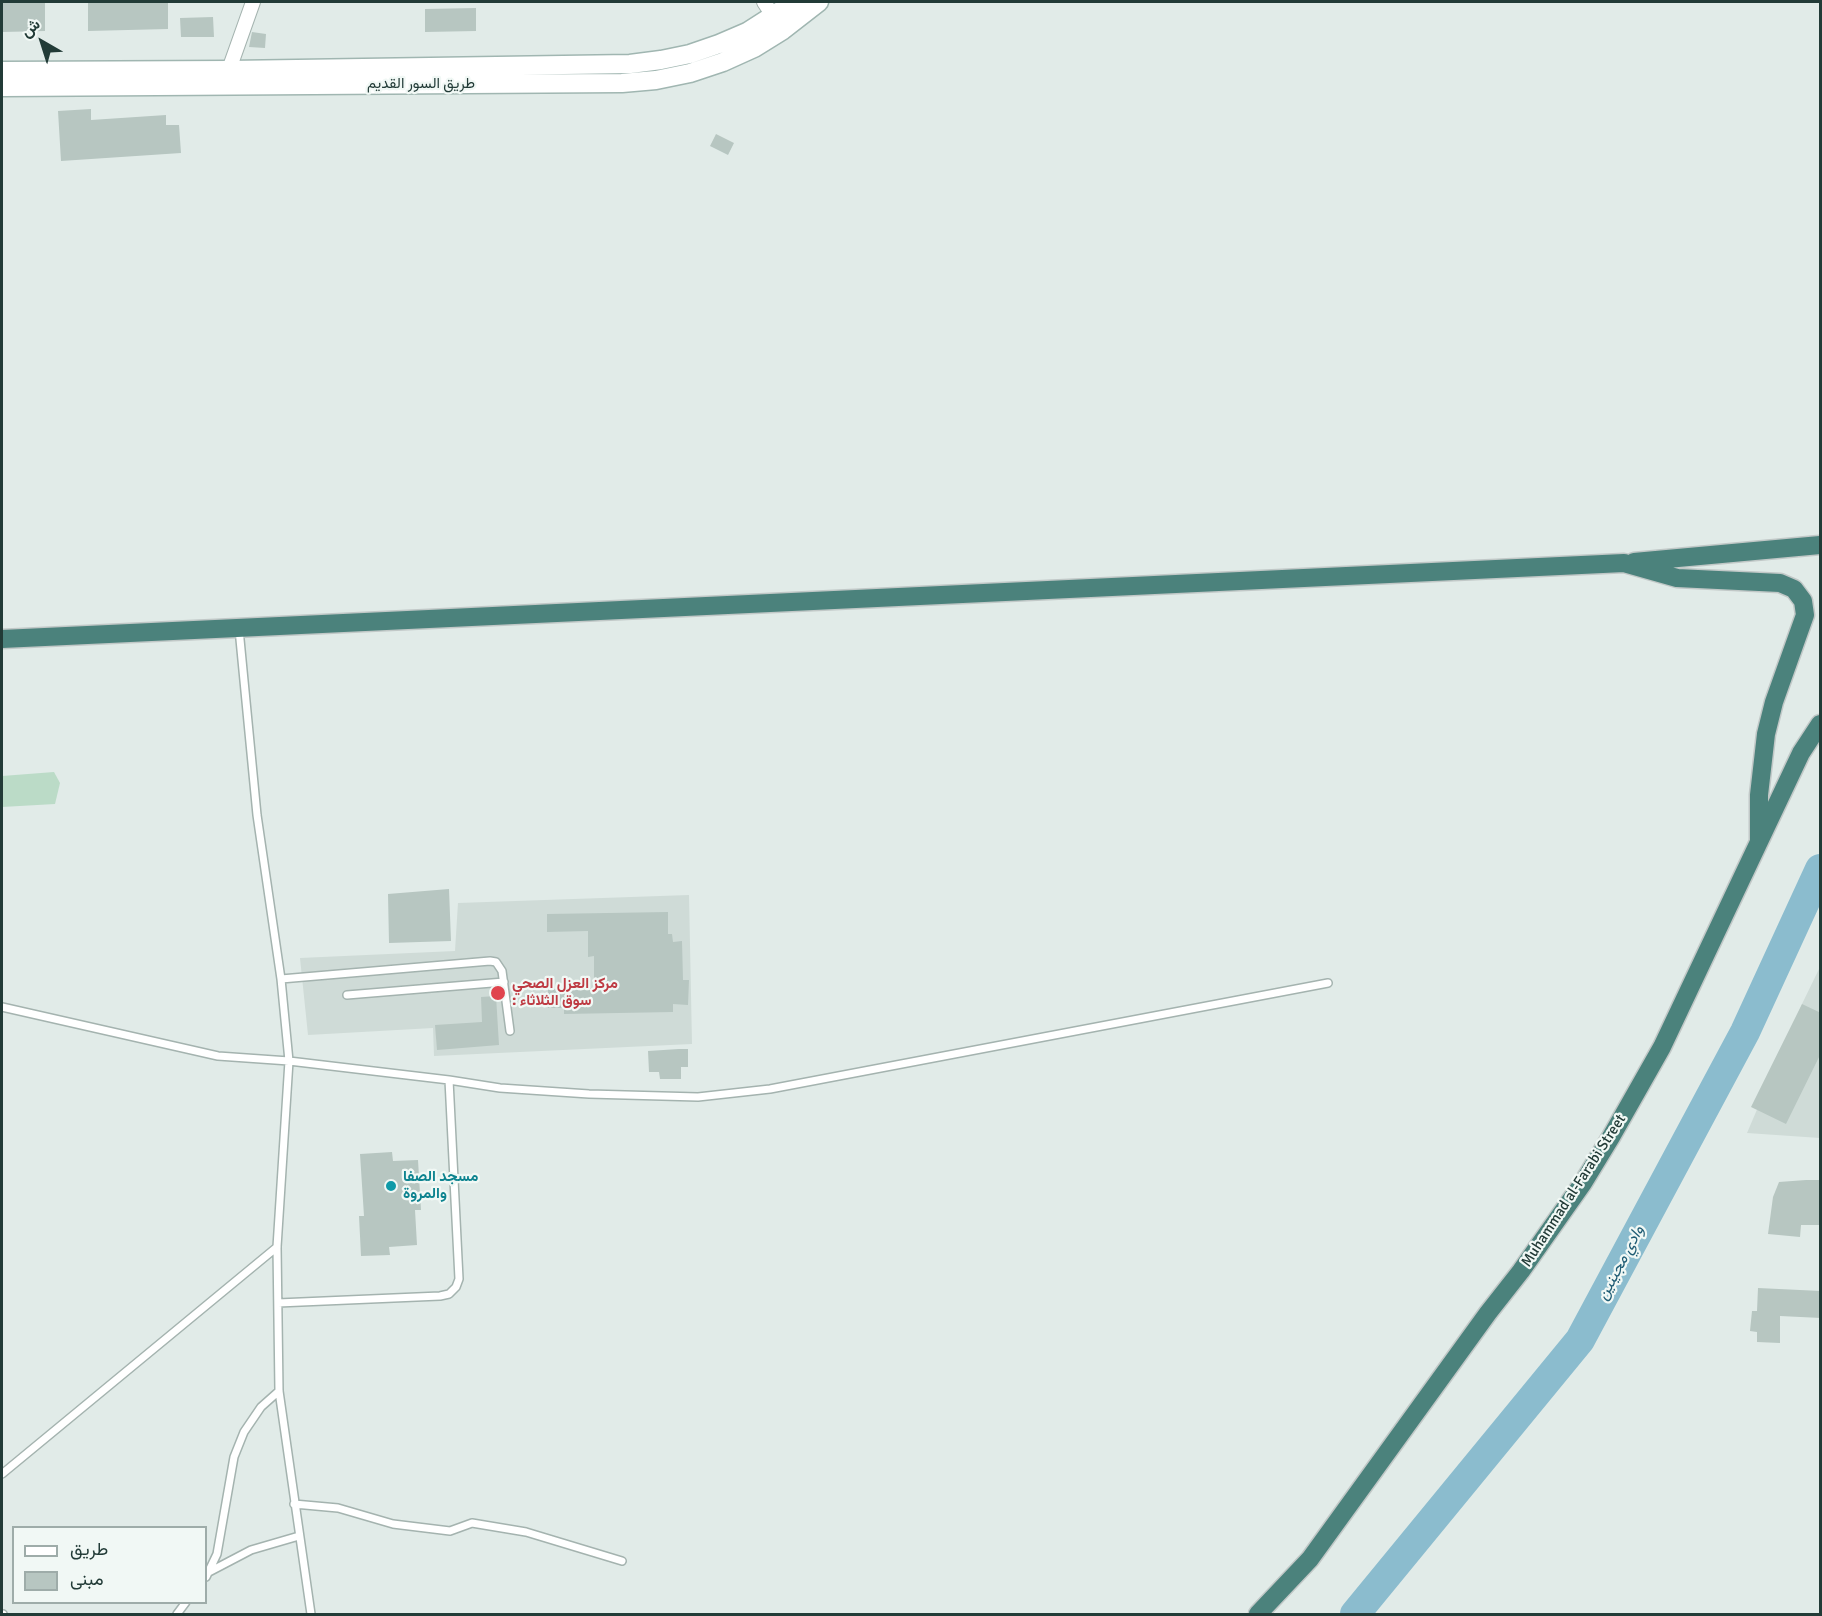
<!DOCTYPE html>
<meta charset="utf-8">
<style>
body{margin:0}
#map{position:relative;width:1822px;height:1616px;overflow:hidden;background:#e1ebe8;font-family:Signika,Vazirmatn,sans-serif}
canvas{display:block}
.frame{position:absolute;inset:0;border:3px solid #223b37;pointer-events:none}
.legend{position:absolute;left:12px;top:1526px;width:195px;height:78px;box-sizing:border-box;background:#f1f8f5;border:2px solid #9eaca9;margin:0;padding:8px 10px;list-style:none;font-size:18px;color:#223b37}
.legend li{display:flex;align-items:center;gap:12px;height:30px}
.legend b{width:30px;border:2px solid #9eaca9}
.north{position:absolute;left:12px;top:12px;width:60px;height:60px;-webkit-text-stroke:4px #f1f8f5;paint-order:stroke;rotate:321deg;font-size:16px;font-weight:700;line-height:24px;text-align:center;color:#223b37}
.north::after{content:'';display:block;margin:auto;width:21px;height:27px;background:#223b37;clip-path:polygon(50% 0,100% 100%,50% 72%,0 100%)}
</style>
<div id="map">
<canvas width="1822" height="1616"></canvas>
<div class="frame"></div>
<ul class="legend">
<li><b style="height:8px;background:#fff"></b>طريق</li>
<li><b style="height:16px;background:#b7c6c1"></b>مبنى</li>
</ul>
<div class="north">ش</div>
</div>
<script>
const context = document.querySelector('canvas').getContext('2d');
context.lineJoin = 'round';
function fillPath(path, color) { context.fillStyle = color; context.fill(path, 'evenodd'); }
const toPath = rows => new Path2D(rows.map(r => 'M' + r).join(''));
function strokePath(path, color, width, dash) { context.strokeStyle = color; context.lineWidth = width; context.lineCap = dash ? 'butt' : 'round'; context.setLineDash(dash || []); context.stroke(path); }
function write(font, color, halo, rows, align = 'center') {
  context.font = font + ' Signika,Vazirmatn,sans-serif'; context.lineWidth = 4.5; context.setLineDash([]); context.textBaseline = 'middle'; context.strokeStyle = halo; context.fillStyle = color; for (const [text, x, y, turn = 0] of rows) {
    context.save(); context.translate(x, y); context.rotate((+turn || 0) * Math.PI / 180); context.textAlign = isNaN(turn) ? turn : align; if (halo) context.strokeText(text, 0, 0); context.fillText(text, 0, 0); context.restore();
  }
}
fillPath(toPath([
 [689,895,692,1044,434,1056,433,1028,308,1035,300,958,455,951,458,903],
 [1820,967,1820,1138,1747,1133,1802,1004]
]), '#cfdbd7');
fillPath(toPath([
 [54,772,60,783,55,804,2,807,2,776]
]), '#bbdbc7');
strokePath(toPath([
 [1355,1614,1580,1340,1745,1032,1820,869]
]), '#8bbcce', 30);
fillPath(toPath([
 [2,2,45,2,45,31,2,32],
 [88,2,168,2,168,29,88,31],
 [476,8,476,31,425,32,425,9],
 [213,17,214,37,181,37,180,18],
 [252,32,266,34,265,48,249,47],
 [91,109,91,120,166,115,166,125,179,125,181,153,61,161,58,111],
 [716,134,734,143,728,155,710,146],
 [449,889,451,941,389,943,388,894],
 [668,912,668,934,672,934,673,942,682,941,683,980,689,980,688,1005,673,1004,673,1012,564,1014,564,1008,548,1008,548,989,594,988,594,956,588,957,588,931,547,932,547,914],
 [496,996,499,1045,437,1050,435,1025,482,1022,481,997],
 [1802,1004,1821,1013,1821,1053,1786,1124,1751,1107],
 [679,1049,688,1049,688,1067,681,1067,681,1079,660,1079,659,1072,649,1072,648,1051],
 [392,1152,393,1161,418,1160,421,1210,415,1210,417,1245,389,1247,390,1255,361,1256,359,1216,364,1216,360,1154],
 [1806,1180,1821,1180,1821,1225,1801,1225,1800,1237,1768,1234,1773,1197,1779,1182],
 [1758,1288,1821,1291,1821,1318,1780,1316,1780,1343,1757,1342,1757,1332,1750,1331,1752,1311,1757,1311]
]), '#b7c6c1');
const service = toPath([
 [239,629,257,815,281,979,289,1061,277,1247,279,1391,311,1614],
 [281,979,490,961,496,962,502,971,510,1031],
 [347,995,504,982],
 [2,1007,218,1056,289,1061,449,1080,500,1088,589,1094,698,1097,770,1089,1328,983],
 [278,1303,440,1296,449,1294,456,1287,459,1279,449,1080],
 [2,1474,277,1247],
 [294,1504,338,1508,393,1524,450,1531,472,1523,526,1532,622,1561],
 [209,1572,251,1550,299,1536],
 [206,1577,217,1554,234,1457,244,1432,261,1407,279,1391],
 [2,1614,3,1614],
 [177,1614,186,1602]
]);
const minor = toPath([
 [764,2,778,23],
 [226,78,253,2]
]);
const secondary = toPath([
 [2,71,230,70,630,64,661,60,690,54,719,44,747,32,794,2],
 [2,87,622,83,656,80,690,73,723,62,754,48,783,30,819,2]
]);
const trunk = toPath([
 [1634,562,1820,545],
 [2,639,1624,563,1677,578,1780,583,1794,589,1803,601,1805,615,1774,702,1766,734,1759,795,1759,840],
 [1258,1614,1310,1559,1488,1313,1521,1271,1583,1183,1611,1137,1662,1047,1801,753,1820,724]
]);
strokePath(service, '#a4b3af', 10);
strokePath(minor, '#a4b3af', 16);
strokePath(secondary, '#a0b6b1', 21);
strokePath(trunk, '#c1c8c7', 21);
strokePath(service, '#fff', 7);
strokePath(minor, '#fff', 14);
strokePath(secondary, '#fff', 18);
strokePath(trunk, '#4b827c', 18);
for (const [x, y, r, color] of [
 [498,993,8,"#e0444e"],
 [391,1186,6,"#0f9aa8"]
]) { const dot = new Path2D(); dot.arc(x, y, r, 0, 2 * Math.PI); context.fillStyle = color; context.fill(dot); strokePath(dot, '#f1f8f5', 2); }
write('15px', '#223b37', '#f1f8f5', [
 ["طريق السور القديم",421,84],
 ["Muhammad al-Farabi Street",1574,1191,-57]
]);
write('bold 15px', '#be3a42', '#f1f8f5', [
 ["مركز العزل الصحي",512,984],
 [": سوق الثلاثاء",512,1001]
], 'left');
write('bold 15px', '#0d838f', '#f1f8f5', [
 ["مسجد الصفا",403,1177],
 ["والمروة",403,1194]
], 'left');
write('italic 16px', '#1f5c74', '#f1f8f5', [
 ["وادي مجينين",1621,1263,-62]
]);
</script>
